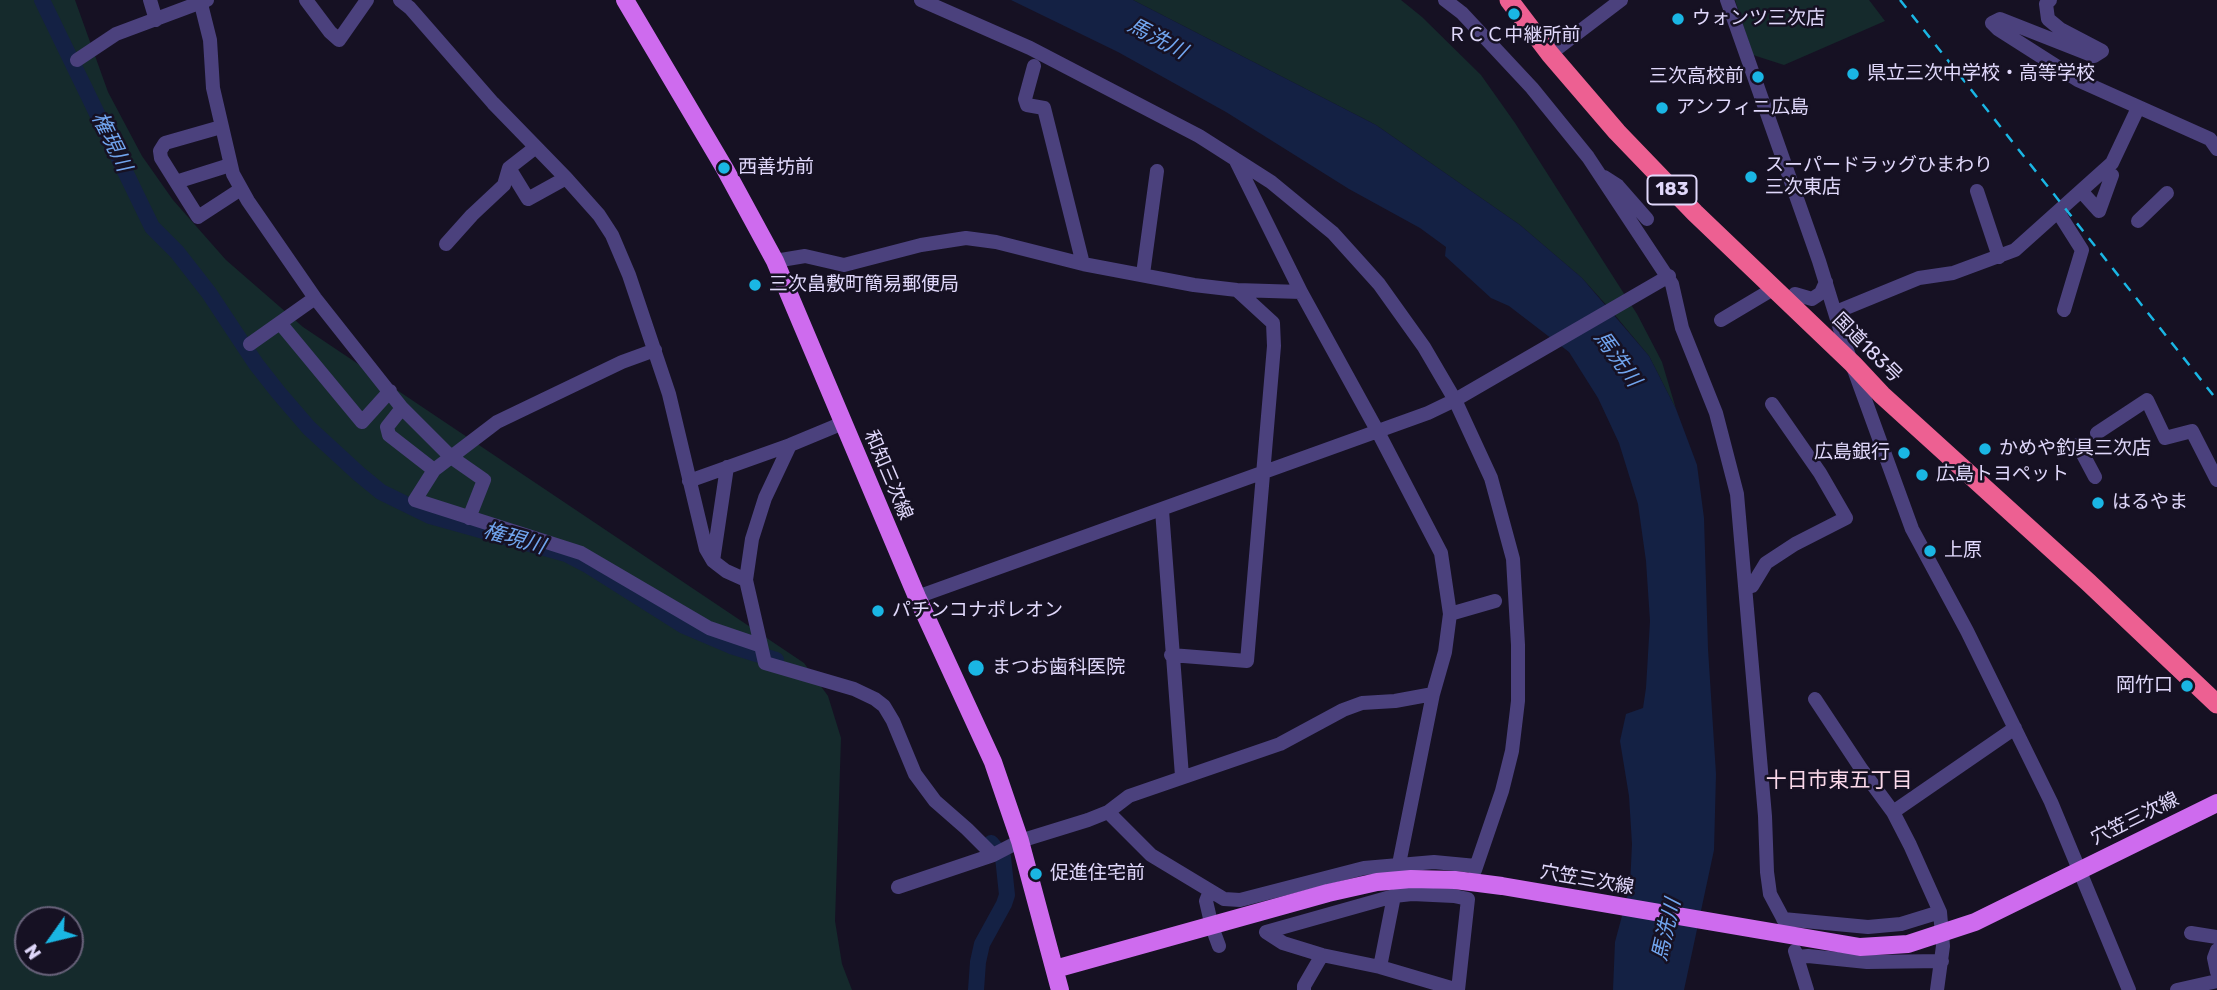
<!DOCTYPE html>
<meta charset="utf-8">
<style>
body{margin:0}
#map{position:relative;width:2217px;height:990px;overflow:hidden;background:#161123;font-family:Rubik,sans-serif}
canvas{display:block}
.north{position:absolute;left:14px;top:906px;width:70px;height:70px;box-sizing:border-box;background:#161123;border:2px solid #676179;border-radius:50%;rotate:236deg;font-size:19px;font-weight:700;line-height:28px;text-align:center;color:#e0d8fb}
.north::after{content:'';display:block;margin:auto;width:24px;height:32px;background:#1ab6e4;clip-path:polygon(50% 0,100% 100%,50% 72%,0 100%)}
</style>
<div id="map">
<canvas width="2217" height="990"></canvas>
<div class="north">N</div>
</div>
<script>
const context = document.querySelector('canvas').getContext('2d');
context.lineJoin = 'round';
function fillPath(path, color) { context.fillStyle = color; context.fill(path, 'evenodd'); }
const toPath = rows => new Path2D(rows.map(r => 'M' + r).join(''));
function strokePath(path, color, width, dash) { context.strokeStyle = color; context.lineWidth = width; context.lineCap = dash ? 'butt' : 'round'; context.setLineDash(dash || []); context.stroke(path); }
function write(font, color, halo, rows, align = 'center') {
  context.font = font + ' Rubik,"Noto Sans JP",sans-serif'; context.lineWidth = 5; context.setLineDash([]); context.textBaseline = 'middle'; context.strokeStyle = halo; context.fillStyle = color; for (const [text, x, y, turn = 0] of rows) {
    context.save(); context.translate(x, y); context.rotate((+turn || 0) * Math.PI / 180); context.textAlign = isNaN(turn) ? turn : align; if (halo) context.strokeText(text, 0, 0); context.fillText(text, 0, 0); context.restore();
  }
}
fillPath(toPath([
 [0,0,75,0,108,92,142,156,173,200,226,260,303,327,804,663,828,696,841,738,835,921,842,964,852,990,0,990],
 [28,920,70,920,70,962,28,962],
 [1133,0,1401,0,1422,17,1481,75,1515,123,1637,314,1662,362,1676,409,1649,356,1609,308,1582,278,1520,225,1376,125],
 [1735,0,1869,0,1885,21,1784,65,1753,55]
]), '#152a2c');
fillPath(toPath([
 [1011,0,1133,0,1376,125,1520,225,1582,278,1649,356,1676,409,1697,465,1704,518,1708,649,1716,774,1714,850,1684,990,1613,990,1615,942,1630,886,1632,844,1629,796,1620,741,1626,714,1643,708,1646,688,1650,621,1646,561,1638,504,1619,443,1598,398,1569,352,1509,306,1491,298,1445,256,1446,247,1420,228,1349,189,1226,112,1118,52]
]), '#142144');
strokePath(toPath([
 [42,0,152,227,177,252,209,293,256,364,278,392,309,428,359,474,381,492,430,516,566,554,589,566,684,626,731,646,776,660],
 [976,990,978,962,982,944,1004,904,1007,895,1003,857,991,843]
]), '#142144', 16);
strokePath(toPath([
 [150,0,156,20],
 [200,0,210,40,213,88,233,174,248,201,315,298,402,408,451,457,484,480,469,518],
 [306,0,330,32,339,40,367,0],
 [400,0,410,8,493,103,566,178,599,215,612,235,629,275,669,394,706,549,713,561,726,571,746,580],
 [921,0,1030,48,1199,136,1271,182,1333,233,1379,284,1424,347,1455,400,1491,478,1513,559,1518,645,1518,701,1512,751,1502,791,1475,870],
 [1445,0,1462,13,1532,88,1588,157,1672,284,1682,328,1716,413,1737,494,1765,816,1767,872,1770,894,1786,924],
 [1727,0,1819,261,1844,342,1912,529,1967,631,2051,802,2129,990],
 [2050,0,2046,4,2048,19,2060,29,2102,51,2094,56,2000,19,1992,23,1998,29,2078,80,2210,139,2217,149],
 [1550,54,1621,0],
 [77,60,116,34,207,0],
 [1034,66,1025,99,1027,105,1044,108,1083,264],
 [1235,159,1301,292,1378,432,1441,553,1450,614,1445,652,1433,694,1399,864],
 [230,165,176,182,198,217,241,189],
 [509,168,528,199,566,178],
 [1604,177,1618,186,1647,219],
 [176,182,161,158,160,151,165,143,221,127],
 [1977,191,1999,257],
 [2081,191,2099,211,2112,175,2101,173],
 [2058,212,2082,250,2064,310],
 [2138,221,2167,193],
 [446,244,472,215,504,185,509,168,536,147],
 [775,261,805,256,844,265,921,245,966,238,996,242,1083,264,1194,285,1237,290,1301,292],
 [1143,274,1157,171],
 [1795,294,1812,299,1821,293,1826,282],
 [1836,312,1919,278,1953,273,2015,250,2112,163,2138,108],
 [1721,320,1773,289],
 [280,323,362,422,390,391],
 [250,344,315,298],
 [655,350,622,362,497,422,434,470,415,500,581,553,709,628,759,645],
 [402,408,387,427,389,435,434,470],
 [2097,433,2147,400,2165,438,2192,431,2217,480],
 [790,445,765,498,752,539,746,580,765,663,854,689,875,699,884,706,893,721,915,774,935,801,967,829,993,855],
 [2078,445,2095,477],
 [689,481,790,445,843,423],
 [1162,510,1182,776],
 [713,561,727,467],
 [1752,586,1766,563,1795,544,1846,518,1820,473,1772,404],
 [917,597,1428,413,1455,400,1669,276],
 [1450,614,1495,601],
 [1171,655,1247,661,1274,346,1273,323,1237,290],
 [1815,699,1862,770,1893,812,1910,845,1940,912,1943,946,1937,990],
 [1108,812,1151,855,1224,899,1240,900,1364,868,1434,862,1476,866],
 [1893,812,2015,728],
 [898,887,993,855,1020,841,1088,820,1108,812,1129,796,1280,744,1343,710,1362,703,1395,701,1433,694],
 [1210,891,1206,901,1212,927,1219,946],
 [1412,894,1454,896,1468,899,1458,990,1380,967,1322,955,1283,943,1266,932,1394,896,1412,894],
 [1783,919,1868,927,1901,924,1940,912],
 [2191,933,2217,937],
 [2217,950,2214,958,2217,972],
 [1795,951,1807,990],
 [1797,957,1808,956,1867,962,1942,961],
 [1380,967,1394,896],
 [1304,990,1304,986,1322,955],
 [2177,990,2217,981]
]), '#4b417d', 14);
strokePath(toPath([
 [625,0,725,169,775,261,917,597,993,762,1020,841,1060,990],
 [1055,969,1328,893,1377,882,1411,879,1455,880,1502,886,1860,947,1908,944,1975,922,2217,803]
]), '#ce6bee', 18);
strokePath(toPath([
 [1509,0,1550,54,1617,132,1695,213,1853,364,1882,395,2088,582,2217,704]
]), '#ed6092', 19);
strokePath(toPath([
 [1900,0,2217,400]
]), '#1ab6e4', 2.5, [10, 9]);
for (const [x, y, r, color] of [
 [1514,14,7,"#1ab6e4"],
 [1678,19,7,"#1ab6e4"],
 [1853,74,7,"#1ab6e4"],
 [1758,77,7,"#1ab6e4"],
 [1662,108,7,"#1ab6e4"],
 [724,168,7,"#1ab6e4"],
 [1751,177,7,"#1ab6e4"],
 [755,285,7,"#1ab6e4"],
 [1985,449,7,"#1ab6e4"],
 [1904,453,7,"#1ab6e4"],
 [1922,475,7,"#1ab6e4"],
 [2098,503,7,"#1ab6e4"],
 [1930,551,7,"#1ab6e4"],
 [878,611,7,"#1ab6e4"],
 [976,668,9,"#1ab6e4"],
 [2187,686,7,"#1ab6e4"],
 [1036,874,7,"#1ab6e4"]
]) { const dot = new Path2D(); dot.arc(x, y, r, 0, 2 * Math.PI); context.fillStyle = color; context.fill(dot); strokePath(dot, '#161123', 2.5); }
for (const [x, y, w] of [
 [1672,190,49]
]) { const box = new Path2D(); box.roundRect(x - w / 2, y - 14.5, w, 29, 5); context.fillStyle = '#161123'; context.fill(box); strokePath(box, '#e0d8fb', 2); }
write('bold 18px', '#e0d8fb', null, [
 ["183",1672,190]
]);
write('19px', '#e0d8fb', '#161123', [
 ["ウォンツ三次店",1692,19],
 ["ＲＣＣ中継所前",1514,36,"center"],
 ["県立三次中学校・高等学校",1867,74],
 ["三次高校前",1744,77,"right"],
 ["アンフィニ広島",1676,108],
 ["スーパードラッグひまわり",1765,166],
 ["三次東店",1765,188],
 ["西善坊前",738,168],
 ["三次畠敷町簡易郵便局",769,285],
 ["かめや釣具三次店",1999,449],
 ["広島銀行",1890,453,"right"],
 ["広島トヨペット",1936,475],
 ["はるやま",2112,503],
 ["上原",1944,551],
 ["パチンコナポレオン",892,611],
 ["まつお歯科医院",992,668],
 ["岡竹口",2173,686,"right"],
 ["促進住宅前",1050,874]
], 'left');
write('19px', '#e0d8fb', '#161123', [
 ["国道183号",1867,348,45],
 ["和知三次線",888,475,67],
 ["穴笠三次線",2135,819,-26],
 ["穴笠三次線",1587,880,10]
]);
write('italic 21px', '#71a5ef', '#161123', [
 ["馬洗川",1157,39,28],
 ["権現川",111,142,64],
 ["馬洗川",1617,359,54],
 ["権現川",514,539,16],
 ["馬洗川",1667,930,-77]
]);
write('21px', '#fbd9ea', '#161123', [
 ["十日市東五丁目",1839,781]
]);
</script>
